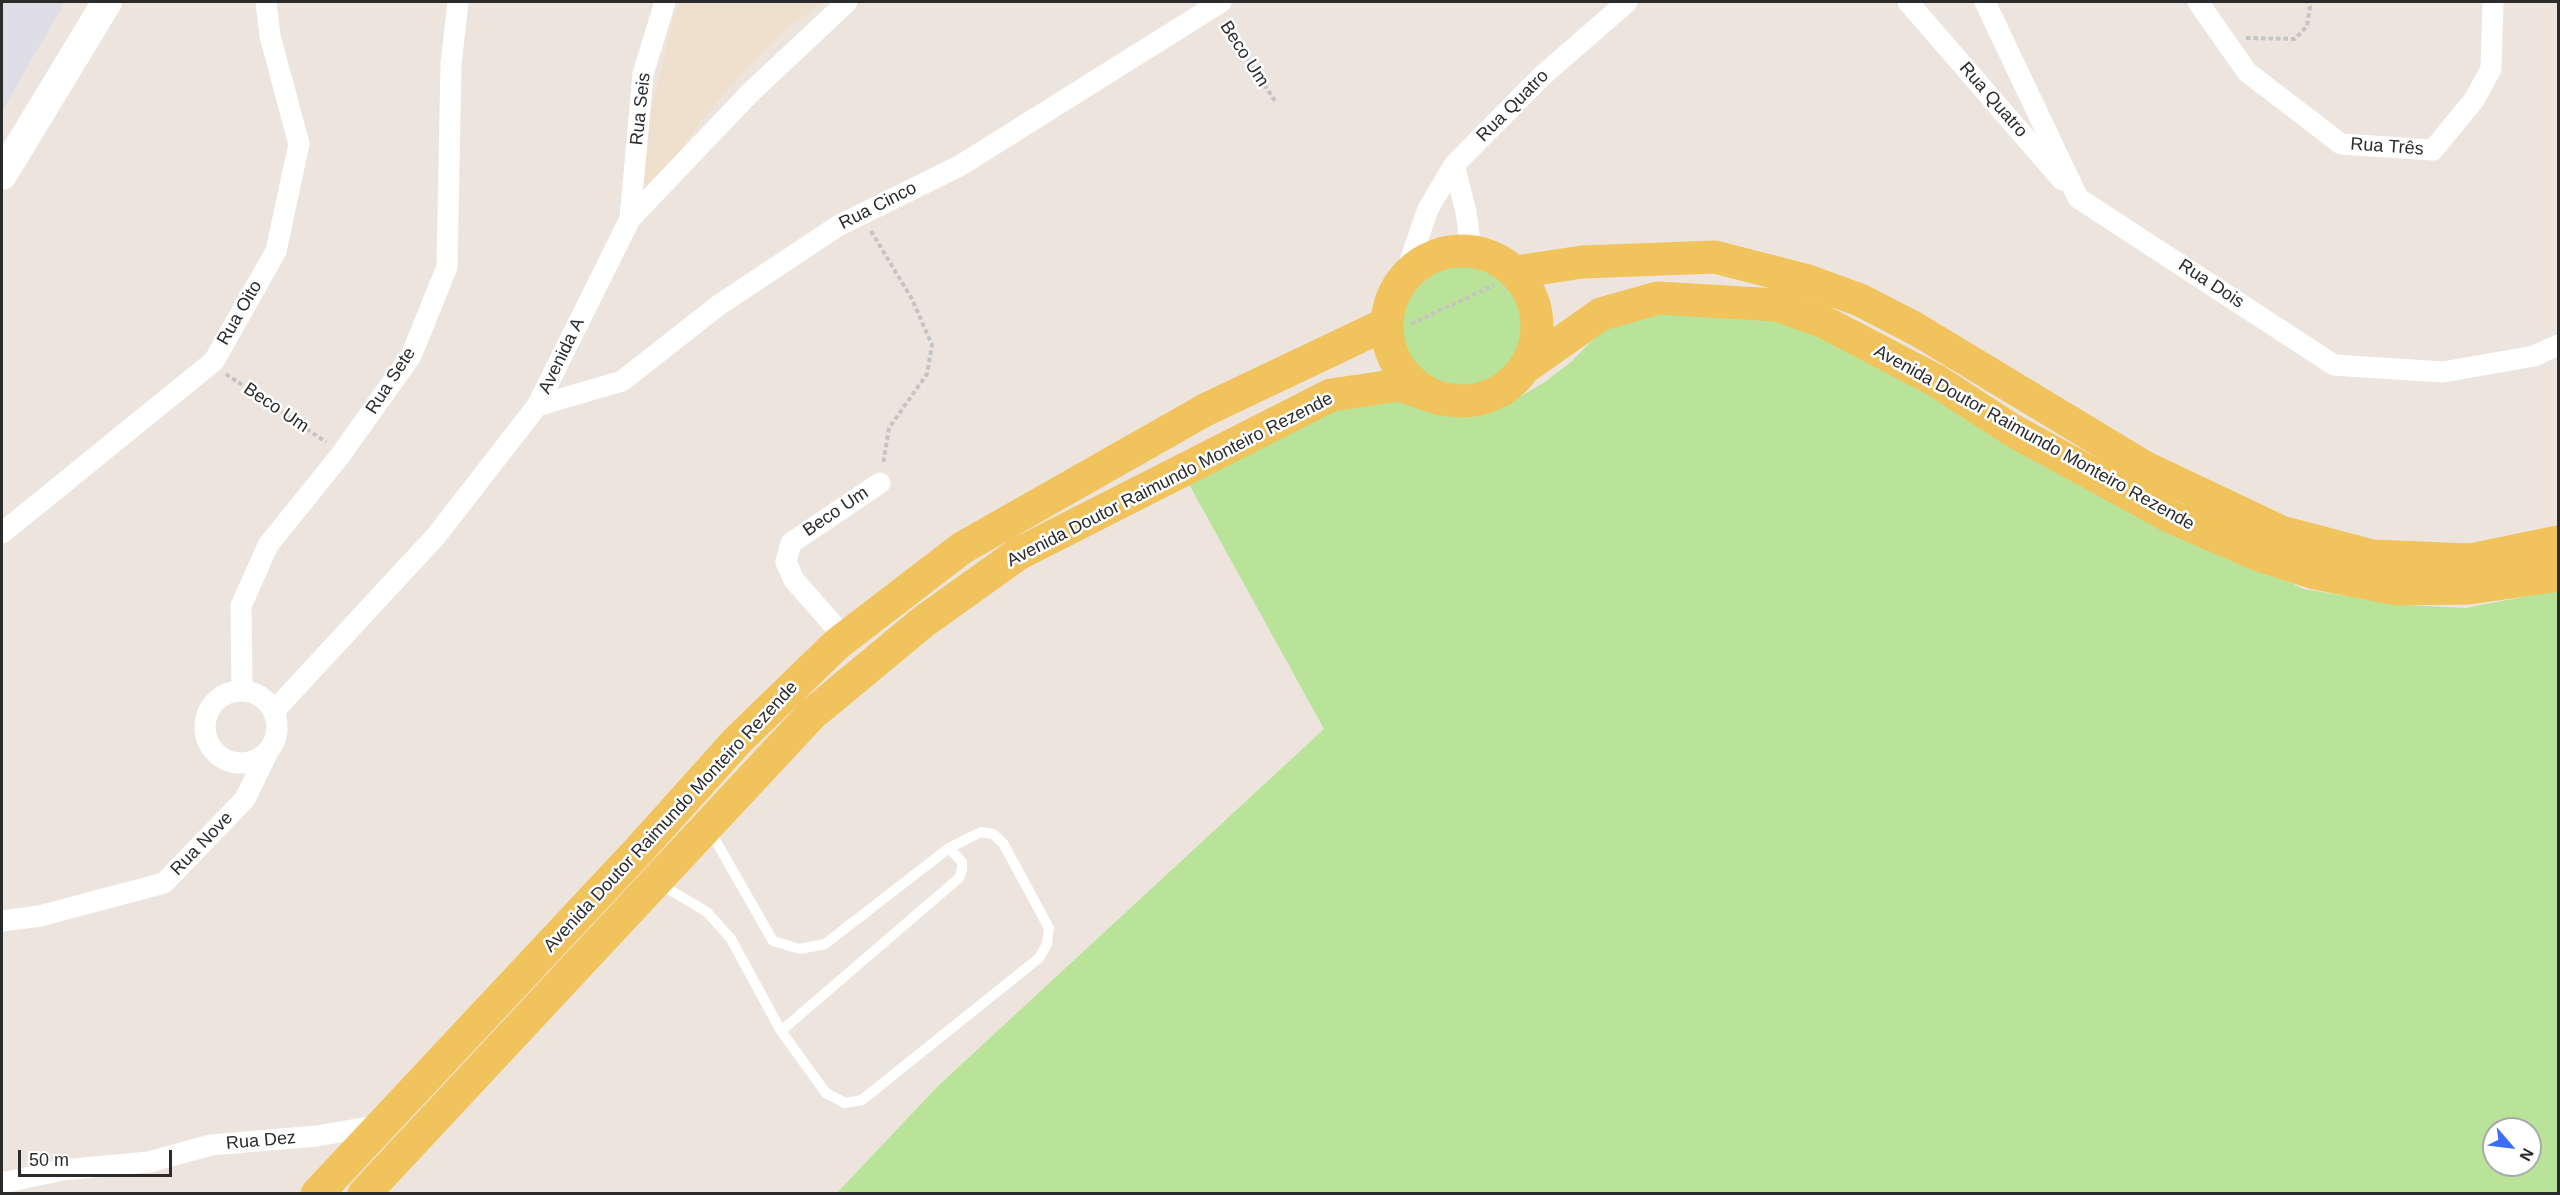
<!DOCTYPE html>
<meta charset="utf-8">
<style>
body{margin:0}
#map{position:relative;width:2560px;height:1195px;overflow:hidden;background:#ede5dd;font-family:Arial,sans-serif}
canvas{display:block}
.frame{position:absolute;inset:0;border:3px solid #2b2b2b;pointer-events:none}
.north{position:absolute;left:2482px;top:1117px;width:60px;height:60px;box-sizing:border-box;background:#fff;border:2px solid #aaa;border-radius:50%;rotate:118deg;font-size:16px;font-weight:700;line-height:24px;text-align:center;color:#2b2b2b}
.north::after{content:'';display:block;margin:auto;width:21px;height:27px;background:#3c6efa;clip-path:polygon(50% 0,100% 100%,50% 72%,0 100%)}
.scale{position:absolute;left:18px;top:1150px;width:154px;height:27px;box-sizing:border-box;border:3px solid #2b2b2b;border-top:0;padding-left:8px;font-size:18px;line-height:21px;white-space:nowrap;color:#2b2b2b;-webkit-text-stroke:4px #fff;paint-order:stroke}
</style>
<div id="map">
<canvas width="2560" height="1195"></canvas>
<div class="frame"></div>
<div class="north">N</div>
<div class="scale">50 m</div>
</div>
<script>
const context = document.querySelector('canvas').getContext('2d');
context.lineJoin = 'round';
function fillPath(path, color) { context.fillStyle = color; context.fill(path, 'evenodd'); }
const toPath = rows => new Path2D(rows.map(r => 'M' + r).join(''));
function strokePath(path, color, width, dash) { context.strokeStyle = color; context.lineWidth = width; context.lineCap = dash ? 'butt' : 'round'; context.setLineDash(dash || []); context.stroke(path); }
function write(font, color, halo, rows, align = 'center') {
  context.font = font + ' Arial,sans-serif'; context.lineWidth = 5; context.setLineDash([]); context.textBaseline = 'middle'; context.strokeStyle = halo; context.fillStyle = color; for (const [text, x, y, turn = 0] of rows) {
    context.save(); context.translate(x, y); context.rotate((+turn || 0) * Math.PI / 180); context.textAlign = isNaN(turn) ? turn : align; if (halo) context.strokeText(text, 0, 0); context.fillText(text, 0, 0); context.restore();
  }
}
fillPath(toPath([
 [2,2,65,2,2,111]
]), '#dfdde5');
fillPath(toPath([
 [681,2,824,2,788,27,741,74,700,122,641,207,641,156,673,18]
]), '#eee0cc');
fillPath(toPath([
 '1402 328a63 63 0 1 1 126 0a63 63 0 1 1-126 0Z',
 [1654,305,1799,321,2303,589,2405,605,2466,608,2558,590,2558,1193,836,1194,938,1086,1324,729,1185,477,1347,397,1425,399,1466,412,1504,406,1545,382,1572,361,1611,321],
 [2494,1129,2530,1129,2530,1165,2494,1165]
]), '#b8e399');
strokePath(toPath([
 [1223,22,1275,101],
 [2246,38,2295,39,2307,26,2310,7,2308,2],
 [871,231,912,299,932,345,927,374,889,428,883,465],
 [1411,324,1494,285],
 [226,374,326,442]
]), '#c4c4c4', 4, [4.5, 3]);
strokePath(toPath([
 [660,884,707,912,731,939,781,1031,959,878,962,870,962,862,949,848,825,944,800,949,773,941,709,829],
 [781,1031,826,1093,845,1103,862,1100,1039,958,1047,944,1049,928,1003,843,993,834,981,832,949,848]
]), '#fff', 10);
strokePath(toPath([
 [1908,2,2062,180],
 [1985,2,2078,198,2334,365,2443,372,2534,356,2558,345],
 [2198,2,2247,72,2341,144,2433,150,2474,100,2491,69,2493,2],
 [1454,165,1466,212,1471,250],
 [630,219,643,74,665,2],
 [1404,278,1428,209,1454,165,1542,76,1627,2],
 [537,406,622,381,719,305,838,226,961,165,1221,2],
 [2,533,214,361,276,251,299,144,270,36,266,2],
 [845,638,794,580,786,562,791,543,880,483],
 '205 727a36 36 0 1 1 72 0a36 36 0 1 1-72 0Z',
 [242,691,241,606,268,545,339,457,411,356,447,267,451,64,458,2],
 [274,711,436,536,537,406,630,219,751,92,847,2],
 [2,921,40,916,164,883,245,799,268,752],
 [2,1183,62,1170,149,1162,211,1145,317,1136,380,1125]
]), '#fff', 21);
strokePath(toPath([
 [2,175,107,2]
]), '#fff', 30);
strokePath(toPath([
 '1387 326a75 75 0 1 1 150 0a75 75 0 1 1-150 0Z',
 [1516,272,1582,262,1715,257,1808,281,1860,300,1916,329,2146,468,2281,532,2372,556,2471,560,2558,542],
 [1527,366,1601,314,1658,298,1777,305,1824,322,1935,380,2012,430,2171,517,2259,555,2315,573,2397,589,2469,588,2558,575],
 [317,1194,640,849,737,741,837,644,962,548,1205,410,1386,324],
 [364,1194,812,714,923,622,1018,554,1331,395,1399,385,1440,399]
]), '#f1c35d', 33);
write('18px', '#2b2b2b', '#fff', [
 ["Beco Um",1244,54,57],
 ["Rua Quatro",1993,100,49],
 ["Rua Quatro",1513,106,-45],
 ["Rua Seis",641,109,-84],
 ["Rua Três",2387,147,4],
 ["Rua Cinco",878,206,-27],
 ["Rua Dois",2211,284,33],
 ["Rua Oito",240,313,-60],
 ["Avenida A",562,356,-64],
 ["Rua Sete",391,381,-57],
 ["Beco Um",276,408,34],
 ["Avenida Doutor Raimundo Monteiro Rezende",2034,438,29],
 ["Avenida Doutor Raimundo Monteiro Rezende",1170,480,-27],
 ["Beco Um",836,512,-34],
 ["Avenida Doutor Raimundo Monteiro Rezende",671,817,-47],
 ["Rua Nove",202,844,-46],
 ["Rua Dez",261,1141,-5]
]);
</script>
